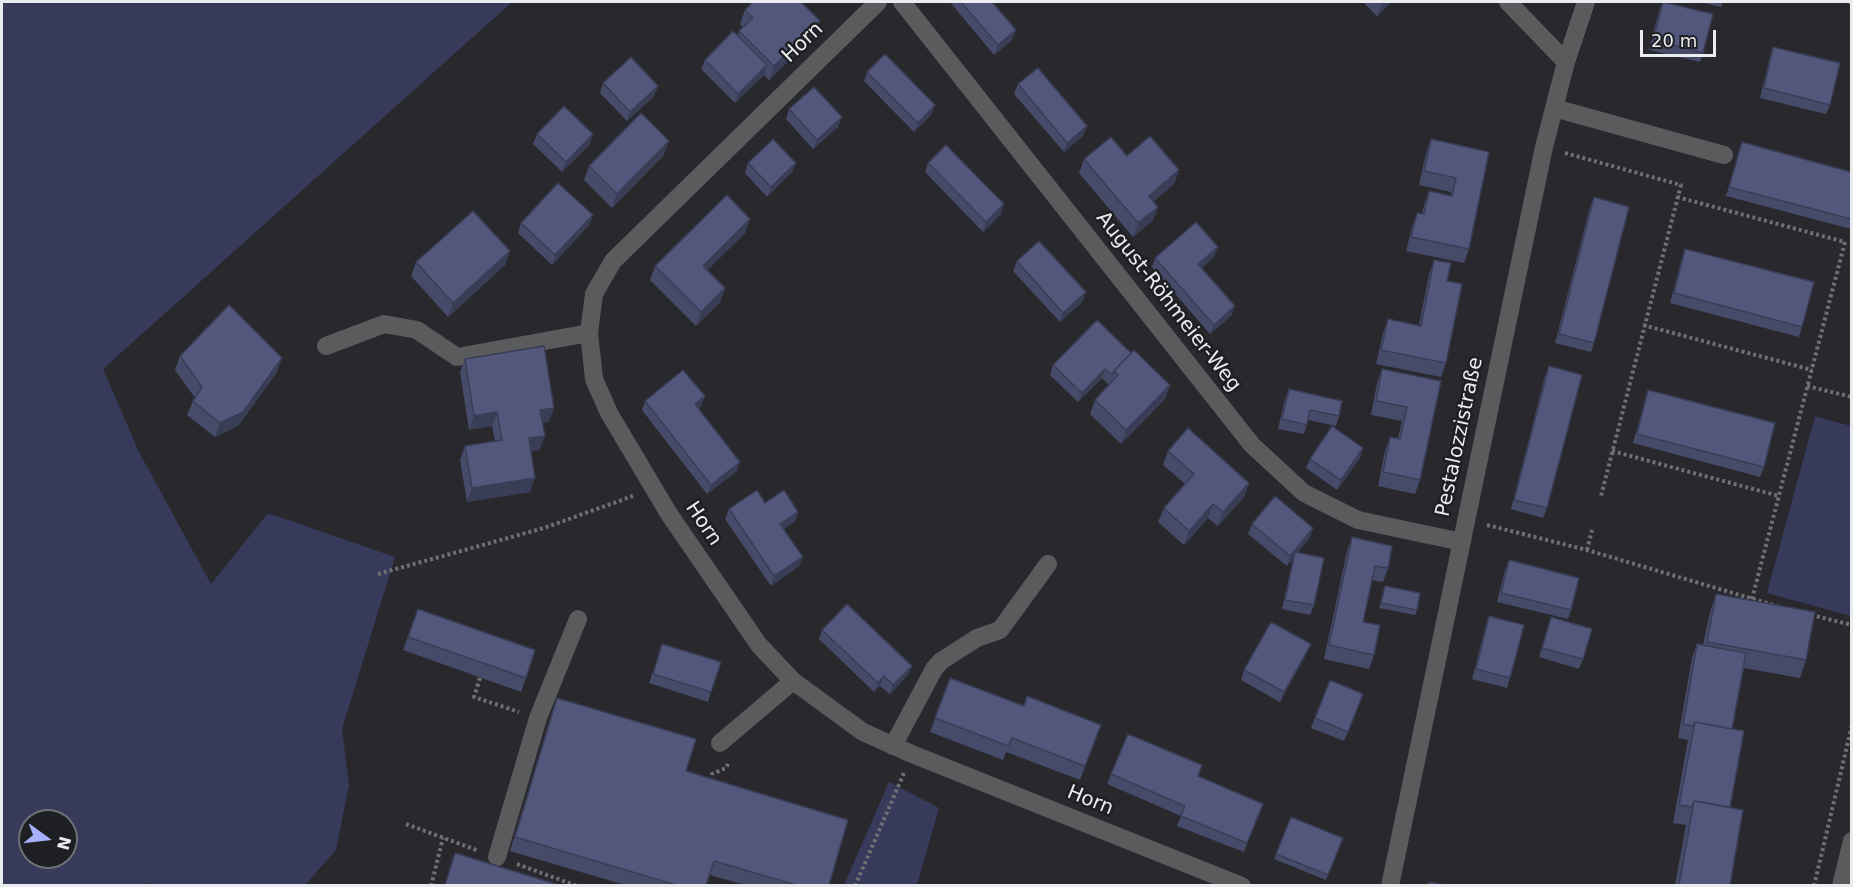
<!DOCTYPE html>
<meta charset="utf-8">
<style>
body{margin:0}
#map{position:relative;width:1853px;height:887px;overflow:hidden;background:#28282d;font-family:"DejaVu Sans",sans-serif}
canvas{display:block}
.frame{position:absolute;inset:0;border:3px solid #ebecef;pointer-events:none}
.north{position:absolute;left:18px;top:809px;width:60px;height:60px;box-sizing:border-box;background:#1e1f23;border:2px solid #707175;border-radius:50%;rotate:105deg;font-size:16px;font-weight:700;line-height:24px;text-align:center;color:#ebecef}
.north::after{content:'';display:block;margin:auto;width:21px;height:27px;background:#a8b0fc;clip-path:polygon(50% 0,100% 100%,50% 72%,0 100%)}
.scale{position:absolute;left:1640px;top:30px;width:76px;height:27px;box-sizing:border-box;border:3px solid #ebecef;border-top:0;padding-left:8px;font-size:18px;line-height:21px;white-space:nowrap;color:#ebecef;-webkit-text-stroke:4px #1e1f23;paint-order:stroke}
</style>
<div id="map">
<canvas width="1853" height="887"></canvas>
<div class="frame"></div>
<div class="north">N</div>
<div class="scale">20 m</div>
</div>
<script>
const context = document.querySelector('canvas').getContext('2d');
context.lineJoin = 'round';
function fillPath(path, color) { context.fillStyle = color; context.fill(path, 'evenodd'); }
const toPath = rows => new Path2D(rows.map(r => 'M' + r).join(''));
function strokePath(path, color, width, dash) { context.strokeStyle = color; context.lineWidth = width; context.lineCap = dash ? 'butt' : 'round'; context.setLineDash(dash || []); context.stroke(path); }
function write(font, color, halo, rows, align = 'center') {
  context.font = font + ' "DejaVu Sans",sans-serif'; context.lineWidth = 5; context.setLineDash([]); context.textBaseline = 'middle'; context.strokeStyle = halo; context.fillStyle = color; for (const [text, x, y, turn = 0] of rows) {
    context.save(); context.translate(x, y); context.rotate((+turn || 0) * Math.PI / 180); context.textAlign = isNaN(turn) ? turn : align; if (halo) context.strokeText(text, 0, 0); context.fillText(text, 0, 0); context.restore();
  }
}
fillPath(toPath([
 [2,2,512,2,103,369,139,452,211,584,268,513,395,557,342,729,349,785,336,850,305,885,157,886,150,883,145,886,2,885],
 [30,821,66,821,66,857,30,857],
 [1815,416,1851,426,1851,616,1767,593],
 [889,782,939,808,917,885,844,885]
]), '#373a5a');
strokePath(toPath([
 [1849,2,1852,3],
 [1565,153,1681,185,1601,496],
 [1677,197,1845,242,1752,599],
 [1643,325,1812,370],
 [1807,386,1852,397],
 [1612,451,1779,496],
 [1487,525,1587,550,1777,606],
 [1587,550,1592,530],
 [378,574,544,528,633,496],
 [1811,615,1852,625],
 [480,678,474,697,519,712],
 [711,781,712,774,726,768,729,762],
 [406,824,479,851],
 [517,864,577,886],
 [431,886,443,838],
 [855,886,904,773],
 [1814,886,1852,725]
]), '#707074', 4, [3, 3]);
strokePath(toPath([
 [878,2,613,261,594,294,589,333,594,379,609,413,669,514,759,645,793,681,863,732,912,754,1242,886],
 [902,2,1252,445,1304,493,1358,520,1462,542],
 [1508,2,1566,62],
 [1554,108,1724,155],
 [326,346,384,324,417,330,457,357,589,333],
 [720,743,793,681],
 [893,746,934,669,941,661,977,638,1000,630,1048,564],
 [497,857,538,718,578,619],
 [1390,886,1544,147,1566,62,1586,2],
 [1841,886,1852,841]
]), '#5a5b5d', 18);
fillPath(toPath([
 [950,2,992,2,1016,30,1012,40,994,55],
 [1363,2,1391,2,1377,16],
 [1663,2,1703,53,1700,62,1649,50,1659,11],
 [1700,2,1723,2,1721,7],
 [745,10,820,21,815,34,769,80,764,75,735,103,701,69,705,60,738,36,739,31,743,28,740,24],
 [1773,47,1830,105,1826,114,1760,98,1770,57],
 [867,72,931,115,914,132,864,81],
 [603,83,658,86,654,96,627,121,600,93],
 [1018,84,1087,126,1083,136,1064,152,1014,94],
 [789,109,842,117,838,127,813,149,786,119],
 [537,134,590,144,562,172,533,144],
 [1431,139,1489,152,1469,249,1464,263,1406,251,1412,227,1417,213,1422,214,1424,205,1429,191,1451,196,1451,192,1419,185,1426,153],
 [1742,142,1851,172,1851,229,1726,196],
 [664,155,612,208,584,180,589,166],
 [1127,156,1179,170,1174,184,1154,201,1158,207,1153,220,1133,237,1079,173,1084,159],
 [748,163,796,163,792,172,767,197,745,173],
 [928,163,1001,214,983,232,925,172],
 [1594,197,1594,343,1591,352,1555,343,1590,207],
 [593,215,589,225,552,265,518,233,521,223],
 [750,219,745,233,707,270,725,288,720,302,696,326,650,280,655,266],
 [1685,249,1802,327,1799,337,1670,303,1682,258],
 [510,251,505,265,448,317,411,276,416,262],
 [1214,257,1202,268,1232,315,1210,334,1152,267,1155,258],
 [1434,260,1447,281,1446,363,1441,377,1376,364,1383,333,1388,319,1419,325,1429,274],
 [1017,261,1083,301,1060,322,1013,271],
 [1131,353,1170,385,1165,399,1121,444,1090,414,1095,400,1109,385,1102,378,1078,402,1050,375,1053,365],
 [180,356,277,372,238,426,215,437,187,415,193,401,195,398,175,370],
 [465,359,554,408,549,421,542,423,545,436,539,450,531,451,530,492,467,502,460,460,465,446,495,441,492,426,469,430,460,372],
 [1549,366,1547,508,1543,518,1511,509,1545,376],
 [1382,369,1441,381,1420,480,1415,494,1378,486,1385,451,1390,437,1398,438,1402,421,1371,415,1377,383],
 [1289,389,1339,416,1336,426,1308,420,1304,434,1278,429,1285,399],
 [1648,390,1764,467,1760,477,1633,443],
 [705,396,701,406,699,408,737,471,707,494,642,410,645,401],
 [1363,448,1360,458,1337,490,1306,468,1310,459],
 [1168,451,1249,483,1244,497,1218,526,1208,518,1184,545,1158,522,1164,508,1185,484,1163,465],
 [765,503,798,512,795,521,784,529,799,566,771,586,725,519,729,509],
 [1252,524,1310,537,1298,552,1314,605,1310,615,1282,609,1293,559,1287,566,1248,534],
 [1352,537,1388,568,1383,582,1372,580,1363,622,1374,655,1369,669,1324,659,1347,551],
 [1509,560,1571,610,1568,619,1497,602,1505,570],
 [1385,586,1417,610,1415,615,1379,608],
 [1716,594,1806,660,1800,678,1744,668,1732,729,1730,807,1730,885,1675,885,1686,825,1673,823,1688,740,1678,738,1692,658,1697,644,1703,645,1710,612],
 [418,609,535,650,521,692,403,650],
 [1489,616,1510,678,1507,688,1472,679,1486,625],
 [1551,617,1583,659,1579,669,1539,657],
 [822,630,908,675,890,694,880,686,874,692,819,639],
 [662,644,711,692,708,702,649,683],
 [1311,644,1307,653,1280,702,1241,680,1244,670],
 [950,678,1024,706,1101,725,1080,780,1006,752,1003,760,930,732],
 [557,698,686,771,829,885,745,885,710,875,706,885,625,885,510,851],
 [1360,703,1344,741,1311,728,1315,718],
 [1111,774,1198,776,1263,804,1244,852,1177,826,1181,816,1107,784],
 [1291,817,1343,838,1326,880,1274,859]
]), '#474b6a');
fillPath(toPath([
 [1382,2,1391,2,1377,16],
 [820,21,815,34,769,80,774,66],
 [1016,30,1012,40,994,55,998,45],
 [767,65,764,75,735,103,738,94],
 [658,86,654,96,627,121,630,112],
 [935,105,931,115,914,132,918,123],
 [842,117,838,127,813,149,817,140],
 [1087,126,1083,136,1064,152,1067,143],
 [593,134,590,144,562,172,566,162],
 [669,141,664,155,612,208,617,194],
 [796,163,792,172,767,197,771,187],
 [1179,170,1174,184,1144,210,1149,196],
 [1004,204,1001,214,983,232,986,222],
 [1158,207,1153,220,1133,237,1138,223],
 [593,215,589,225,552,265,555,255],
 [750,219,745,233,698,280,703,266],
 [1218,247,1214,257,1195,274,1198,264],
 [510,251,505,265,448,317,453,303],
 [725,288,720,302,696,326,701,312],
 [1086,292,1083,301,1060,322,1063,313],
 [1235,306,1232,315,1210,334,1214,325],
 [282,358,277,372,238,426,215,437,220,423],
 [1105,369,1102,378,1078,402,1082,393],
 [1170,385,1165,399,1121,444,1126,430],
 [705,396,701,406,692,413,695,404],
 [554,408,549,421,535,424,540,410],
 [497,412,492,426,469,430,474,416],
 [545,436,539,450,524,452,529,438],
 [1363,448,1360,458,1337,490,1341,480],
 [740,462,737,471,707,494,711,485],
 [535,478,530,492,467,502,472,488],
 [1249,483,1244,497,1218,526,1223,512],
 [1213,504,1208,518,1184,545,1189,531],
 [798,512,795,521,777,533,780,524],
 [1313,528,1310,537,1294,557,1295,552,1293,559,1287,566,1290,556],
 [803,557,799,566,771,586,774,576],
 [1311,644,1307,653,1280,702,1284,692],
 [912,666,908,675,890,694,893,685],
 [884,676,880,686,874,692,878,683]
]), '#393d56');
const building = toPath([
 [753,2,801,2,820,21,774,66,739,31,753,18,745,10,753,2],
 [961,2,992,2,1016,30,998,45,961,2],
 [1663,2,1713,14,1703,53,1653,40,1663,2],
 [733,31,767,65,738,94,705,60,733,31],
 [1773,47,1840,63,1830,105,1764,88,1773,47],
 [885,54,935,105,918,123,867,72,885,54],
 [631,57,658,86,630,112,603,83,631,57],
 [1038,68,1087,126,1067,143,1018,84,1038,68],
 [814,87,842,117,817,140,789,109,814,87],
 [564,106,593,134,566,162,537,134,564,106],
 [641,113,669,141,617,194,589,166,641,113],
 [1150,136,1179,170,1149,196,1158,207,1138,223,1084,159,1111,137,1127,156,1150,136],
 [773,139,796,163,771,187,748,163,773,139],
 [1431,139,1489,152,1469,249,1411,237,1417,213,1424,214,1429,191,1452,196,1456,178,1424,171,1431,139],
 [1742,142,1851,172,1851,219,1729,187,1742,142],
 [946,145,1004,204,986,222,928,163,946,145],
 [558,183,593,215,555,255,521,223,558,183],
 [727,195,750,219,703,266,725,288,701,312,655,266,727,195],
 [1594,197,1629,207,1594,343,1559,334,1594,197],
 [473,211,510,251,453,303,416,262,473,211],
 [1196,222,1218,247,1198,264,1235,306,1214,325,1155,258,1196,222],
 [1039,241,1086,292,1063,313,1017,261,1039,241],
 [1685,249,1814,282,1802,327,1674,293,1685,249],
 [1434,260,1451,263,1447,281,1462,284,1446,363,1381,350,1388,319,1421,326,1434,260],
 [229,305,282,358,243,412,220,423,193,401,202,387,180,356,229,305],
 [1097,320,1131,353,1114,371,1112,375,1105,369,1082,393,1053,365,1097,320],
 [544,346,554,408,540,410,545,436,529,438,535,478,472,488,465,446,502,440,497,412,474,416,465,359,544,346],
 [1134,350,1170,385,1126,430,1095,400,1118,375,1114,371,1134,350],
 [1549,366,1582,375,1547,508,1514,500,1549,366],
 [1382,369,1441,381,1420,480,1383,472,1390,437,1400,439,1407,407,1376,401,1382,369],
 [683,370,705,396,695,404,740,462,711,485,645,401,683,370],
 [1289,389,1342,401,1339,416,1310,410,1307,425,1282,419,1289,389],
 [1648,390,1775,423,1764,467,1637,434,1648,390],
 [1332,426,1363,448,1341,480,1310,459,1332,426],
 [1188,428,1249,483,1223,512,1213,504,1189,531,1164,508,1194,474,1168,451,1188,428],
 [757,490,765,503,784,490,798,512,780,524,803,557,774,576,729,509,757,490],
 [1275,496,1313,528,1290,556,1252,524,1275,496],
 [1352,537,1392,546,1388,568,1375,566,1363,622,1380,625,1374,655,1329,645,1352,537],
 [1295,552,1324,558,1314,605,1285,600,1295,552],
 [1509,560,1579,578,1571,610,1501,593,1509,560],
 [1385,586,1420,593,1417,610,1381,603,1385,586],
 [1716,594,1815,612,1806,660,1707,642,1716,594],
 [847,604,912,666,893,685,884,676,878,683,822,630,847,604],
 [418,609,535,650,526,678,408,637,418,609],
 [1489,616,1524,625,1510,678,1476,669,1489,616],
 [1551,617,1592,629,1583,659,1542,648,1551,617],
 [1271,622,1311,644,1284,692,1244,670,1271,622],
 [662,644,721,662,711,692,653,674,662,644],
 [1697,644,1746,653,1732,729,1695,722,1693,726,1683,724,1697,644],
 [950,678,1024,706,1027,696,1101,725,1085,766,1012,738,1008,746,935,718,950,678],
 [1330,680,1363,694,1348,732,1315,718,1330,680],
 [557,698,696,739,686,771,848,820,829,885,796,885,714,861,706,885,676,885,515,837,557,698],
 [1695,722,1744,731,1730,807,1694,801,1692,807,1679,805,1695,722],
 [1128,734,1202,765,1198,776,1263,804,1247,843,1181,816,1185,806,1111,774,1128,734],
 [1694,801,1743,810,1730,885,1679,885,1694,801],
 [1291,817,1343,838,1328,875,1276,854,1291,817],
 [455,853,559,885,445,885,455,853],
 [1429,882,1446,885,1428,885,1429,882]
]);
fillPath(building, '#52577b');
strokePath(building, '#393d56', 1.5);
write('20px', '#ebecef', '#1e1f23', [
 ["Horn",803,43,-44],
 ["August-Röhmeier-Weg",1168,302,52],
 ["Pestalozzistraße",1460,437,-78],
 ["Horn",703,524,56],
 ["Horn",1090,801,22]
]);
</script>
